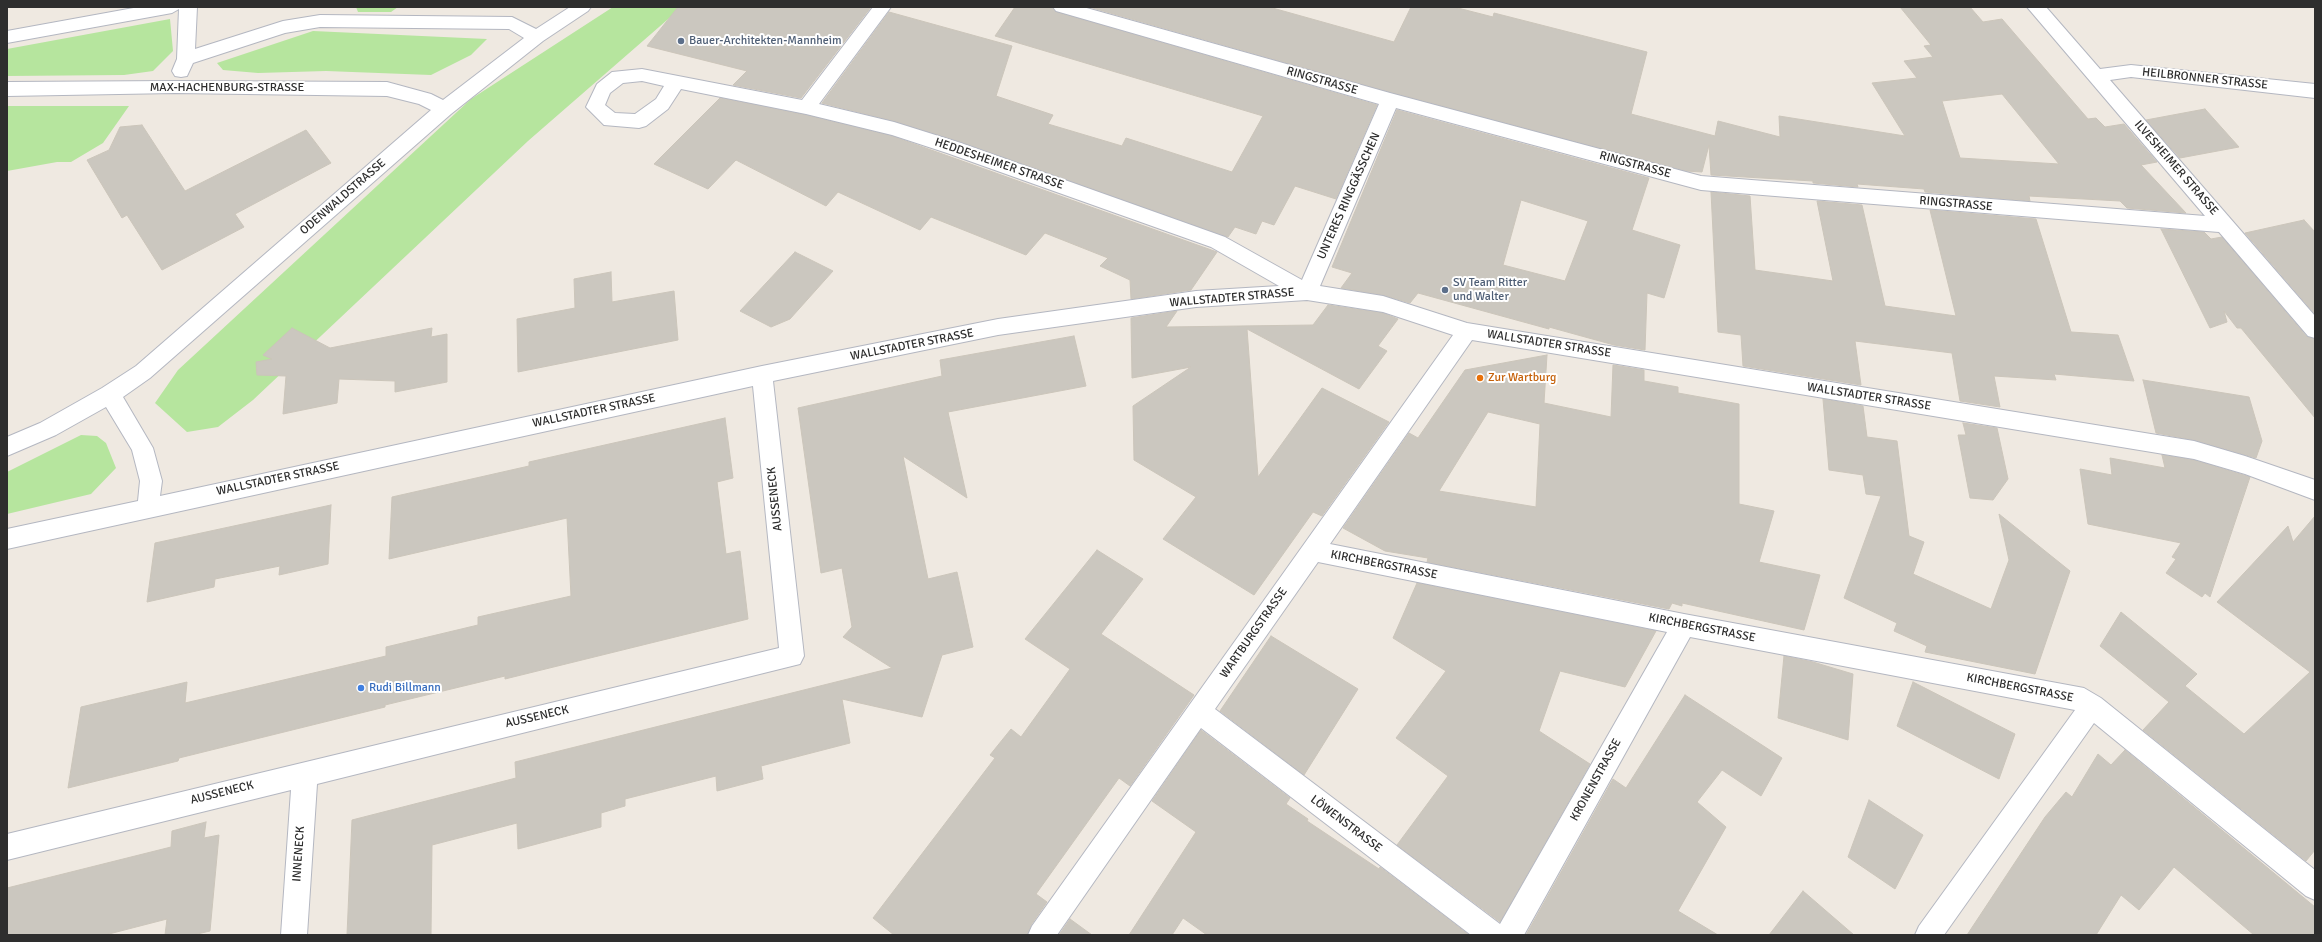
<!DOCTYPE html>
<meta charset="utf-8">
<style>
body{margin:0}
#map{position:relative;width:2322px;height:942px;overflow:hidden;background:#efe9e1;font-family:Signika,sans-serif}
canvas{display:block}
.frame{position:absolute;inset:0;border:8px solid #2e2e2e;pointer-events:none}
</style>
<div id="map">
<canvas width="2322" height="942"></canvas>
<div class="frame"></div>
</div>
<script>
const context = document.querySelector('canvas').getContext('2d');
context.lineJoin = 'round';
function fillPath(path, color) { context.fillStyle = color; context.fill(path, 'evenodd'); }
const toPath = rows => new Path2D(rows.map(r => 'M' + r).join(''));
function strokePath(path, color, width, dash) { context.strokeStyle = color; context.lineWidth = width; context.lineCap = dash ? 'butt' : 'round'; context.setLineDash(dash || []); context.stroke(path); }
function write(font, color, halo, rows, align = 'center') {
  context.font = font + ' Signika,sans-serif'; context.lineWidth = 4; context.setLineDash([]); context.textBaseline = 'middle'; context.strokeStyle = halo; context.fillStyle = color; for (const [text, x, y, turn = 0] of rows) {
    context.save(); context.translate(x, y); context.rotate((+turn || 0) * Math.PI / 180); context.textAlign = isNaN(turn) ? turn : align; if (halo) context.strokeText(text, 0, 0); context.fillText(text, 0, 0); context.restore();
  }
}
fillPath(toPath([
 [356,7,398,7,391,12,358,12],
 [613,7,682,7,528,141,253,400,218,427,187,432,155,403,178,370,471,99],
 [170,19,173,51,153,71,124,75,7,76,7,49],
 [313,31,487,39,471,55,431,75,326,71,258,73,223,70,217,63],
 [7,106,129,106,103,143,71,162,57,162,7,171],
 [81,435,97,436,106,443,116,468,91,494,7,514,7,472]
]), '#b6e59e');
const building = toPath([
 [678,7,871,7,801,98,733,85,747,71,647,46,678,7],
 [1015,7,1052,7,1056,12,1377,105,1336,199,1295,186,1274,225,1262,221,1256,234,1235,227,1228,237,961,142,894,121,822,103,889,12,1012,46,996,96,1053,115,1048,124,1122,146,1126,138,1232,172,1263,116,995,36,1015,7],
 [1089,7,1269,7,1394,42,1411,7,1454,7,1493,17,1494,13,1647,52,1631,114,1715,136,1718,121,1780,137,1779,116,1905,136,1872,83,1917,78,1904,61,1933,57,1924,46,1931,45,1900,7,1970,7,1983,22,2002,19,2088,119,2096,118,2105,127,2124,124,2157,162,2141,165,2186,213,2127,208,2120,201,2029,196,2030,201,1925,192,1924,189,1857,184,1858,187,1813,183,1813,181,1711,175,1709,145,1702,172,1686,171,1390,92,1089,7],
 [2002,94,2059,164,1960,158,1942,101,2002,94],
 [720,98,806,115,892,136,1217,252,1191,290,1131,299,1130,280,1100,266,1108,258,1045,233,1026,255,931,217,920,230,838,192,826,206,736,160,708,189,654,164,720,98],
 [2205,109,2239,147,2180,158,2146,120,2205,109],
 [1397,110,1649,178,1632,230,1680,245,1664,298,1647,293,1645,350,1614,345,1549,327,1549,329,1418,293,1410,303,1383,295,1341,288,1352,273,1332,267,1397,110],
 [1521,200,1588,221,1565,281,1503,265,1521,200],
 [142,125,185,191,306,130,331,163,235,214,244,227,162,270,127,215,122,218,87,160,109,150,120,127,142,125],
 [1711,192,1750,196,1755,270,1833,281,1817,201,1862,205,1885,306,1956,316,1930,210,2036,219,2071,332,2118,335,2134,381,2054,374,2056,380,1994,376,2000,407,1960,401,1952,353,1855,341,1861,385,1743,366,1741,335,1718,332,1711,192],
 [2304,220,2315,232,2315,314,2245,233,2304,220],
 [2161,229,2204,232,2211,239,2222,237,2307,337,2315,339,2315,418,2241,328,2237,328,2224,311,2227,322,2210,328,2161,229],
 [795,252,833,271,790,319,771,327,740,311,795,252],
 [611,272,612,302,674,291,678,340,518,372,517,319,575,308,574,279,611,272],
 [1328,305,1383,313,1398,319,1378,346,1387,351,1359,389,1247,329,1258,477,1322,388,1389,422,1322,516,1313,512,1254,595,1163,539,1196,497,1134,460,1133,406,1191,367,1132,378,1131,318,1177,311,1166,327,1313,325,1328,305],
 [292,328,330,348,432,328,431,337,447,334,447,382,395,392,395,381,339,379,337,403,283,414,286,376,257,375,256,362,272,359,263,355,292,328],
 [1074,336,1086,386,948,412,967,498,903,456,928,579,957,572,973,647,942,655,922,717,842,699,850,743,761,766,763,779,717,791,716,776,625,799,625,806,601,813,601,827,518,849,517,823,432,845,431,935,347,935,352,820,516,778,515,762,892,668,843,637,852,627,842,568,821,573,798,408,942,376,940,360,1074,336],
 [1547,355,1544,403,1611,417,1613,365,1644,370,1644,381,1678,387,1678,393,1739,404,1739,504,1774,511,1759,562,1820,575,1804,630,1682,603,1682,606,1672,603,1669,609,1427,562,1428,558,1385,551,1343,528,1409,433,1418,438,1465,370,1547,355],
 [1488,412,1540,424,1536,507,1439,491,1488,412],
 [2143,380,2249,397,2262,441,2256,458,2194,440,2156,433,2143,380],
 [1823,399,1863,406,1867,437,1897,441,1909,536,1924,542,1913,574,1991,609,2009,560,1999,514,2070,571,2035,674,1925,652,1927,646,1894,631,1897,623,1844,598,1881,496,1866,494,1863,475,1829,470,1823,399],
 [725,418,733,478,717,482,726,554,740,551,748,619,505,679,505,676,385,705,385,707,179,758,178,761,68,788,81,707,187,682,185,703,386,656,386,647,478,625,478,617,571,596,567,518,389,559,392,497,529,466,529,462,725,418],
 [1963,423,1997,428,2008,479,1993,500,1970,498,1958,435,1966,435,1963,423],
 [2162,455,2194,460,2250,477,2210,597,2205,593,2202,597,2166,573,2176,559,2172,557,2181,543,2088,524,2080,469,2112,475,2110,458,2165,468,2162,455],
 [331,505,328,564,279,575,280,566,215,579,214,587,147,602,155,543,331,505],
 [2315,516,2315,850,2306,861,2143,730,2169,702,2100,646,2121,612,2197,674,2185,686,2244,734,2310,672,2217,602,2288,526,2293,542,2315,516],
 [1097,550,1143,579,1101,634,1194,695,1130,786,1119,778,1036,894,1047,902,1031,925,1027,935,894,935,873,918,995,758,990,755,1011,729,1021,737,1070,669,1025,639,1097,550],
 [1417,583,1656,631,1625,687,1560,671,1539,731,1590,764,1500,922,1397,845,1448,776,1396,738,1446,671,1393,638,1417,583],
 [1271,636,1358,689,1304,775,1220,711,1271,636],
 [1784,656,1813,662,1853,674,1848,740,1778,718,1784,656],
 [1913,682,2015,734,1999,779,1897,726,1913,682],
 [1685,695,1782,758,1761,796,1722,770,1697,802,1726,827,1678,911,1718,935,1526,935,1613,779,1626,788,1685,695],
 [1201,730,1290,798,1286,804,1308,819,1307,821,1379,869,1380,867,1469,935,1207,935,1183,918,1172,935,1129,935,1196,832,1152,801,1201,730],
 [2125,750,2315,907,2315,935,2254,935,2174,867,2139,910,2121,895,2096,935,1967,935,2045,817,2066,792,2072,797,2098,754,2111,765,2125,750],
 [1869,800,1923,835,1895,889,1848,857,1869,800],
 [206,822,204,838,219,835,210,931,193,935,165,935,167,919,105,935,7,935,7,888,171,847,172,831,206,822],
 [1803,891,1854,935,1769,935,1803,891],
 [1070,919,1092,935,1059,935,1070,919]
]);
fillPath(building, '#cbc7bf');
strokePath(building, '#cbc5ba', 1);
const minor = toPath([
 [139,7,197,7,195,49,283,21,320,15,512,17,536,29,570,7,591,7,588,11,543,41,451,114,150,378,123,397,153,448,162,481,160,496,762,366,998,319,1196,291,1279,286,1211,247,947,153,892,135,806,114,681,89,668,109,646,126,639,128,604,125,586,107,597,84,612,72,642,69,802,100,873,7,891,7,819,104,894,122,961,143,1225,237,1302,280,1379,104,1056,11,1053,7,1083,7,1390,93,1701,176,2205,216,2027,7,2046,7,2100,69,2131,65,2315,84,2315,98,2131,77,2110,80,2315,316,2315,338,2308,336,2219,232,1701,190,1396,108,1320,286,1383,296,1467,323,2194,441,2245,456,2315,480,2315,500,2245,474,2194,459,1472,340,1330,544,1684,614,2084,688,2101,698,2315,870,2315,900,2306,896,2094,723,1944,935,1915,935,1919,926,2075,710,1690,637,1524,935,1471,935,1201,728,1057,935,1028,935,1032,926,1453,335,1383,312,1307,300,1196,307,998,335,773,381,804,656,800,664,317,784,307,935,281,935,291,790,7,860,7,834,779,648,753,386,7,549,7,529,138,501,140,481,132,450,106,407,56,435,7,456,7,437,40,423,102,388,136,366,431,110,419,104,387,96,175,93,7,96,7,82,175,81,387,82,431,94,443,100,524,38,509,29,320,27,285,33,193,63,187,76,181,77,175,76,172,71,177,59,179,9,172,13,7,43,7,31,139,7],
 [642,81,664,86,656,99,635,114,615,113,605,105,610,93,623,83,642,81],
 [1318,562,1667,632,1500,924,1215,709,1318,562]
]);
strokePath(minor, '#b4b7c1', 2);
fillPath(minor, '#fff');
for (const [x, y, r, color] of [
 [681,41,4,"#5c6f8a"],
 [1445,290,4,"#5c6f8a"],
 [1480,378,4,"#e8710a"],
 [361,688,4,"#3f7fe0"]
]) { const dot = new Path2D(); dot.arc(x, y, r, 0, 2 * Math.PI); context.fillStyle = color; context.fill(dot); strokePath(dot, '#fff', 1.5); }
write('12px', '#4e5e75', '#fff', [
 ["Bauer-Architekten-Mannheim",689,41],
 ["SV Team Ritter",1453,283],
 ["und Walter",1453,297]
], 'left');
write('12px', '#2e2e2e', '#fff', [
 ["HEILBRONNER STRASSE",2205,79,6],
 ["RINGSTRASSE",1322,81,16],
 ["MAX-HACHENBURG-STRASSE",227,88],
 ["HEDDESHEIMER STRASSE",999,164,19],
 ["RINGSTRASSE",1635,165,15],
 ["ILVESHEIMER STRASSE",2176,168,49],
 ["UNTERES RINGGÄSSCHEN",1349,196,-66],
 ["ODENWALDSTRASSE",343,197,-41],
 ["RINGSTRASSE",1956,204,5],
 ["WALLSTADTER STRASSE",1232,298,-5],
 ["WALLSTADTER STRASSE",1549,344,9],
 ["WALLSTADTER STRASSE",912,345,-11],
 ["WALLSTADTER STRASSE",1869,397,9],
 ["WALLSTADTER STRASSE",594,411,-12],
 ["WALLSTADTER STRASSE",278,479,-12],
 ["AUSSENECK",775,499,-96],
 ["KIRCHBERGSTRASSE",1384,565,11],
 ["KIRCHBERGSTRASSE",1702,628,11],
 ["WARTBURGSTRASSE",1254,633,-55],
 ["KIRCHBERGSTRASSE",2020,688,11],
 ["AUSSENECK",537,717,-13],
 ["KRONENSTRASSE",1596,780,-61],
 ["AUSSENECK",222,793,-14],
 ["LÖWENSTRASSE",1346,824,37],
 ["INNENECK",299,854,-86]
]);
write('12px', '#c56008', '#fff', [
 ["Zur Wartburg",1488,378]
], 'left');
write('12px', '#366cbe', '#fff', [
 ["Rudi Billmann",369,688]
], 'left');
</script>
